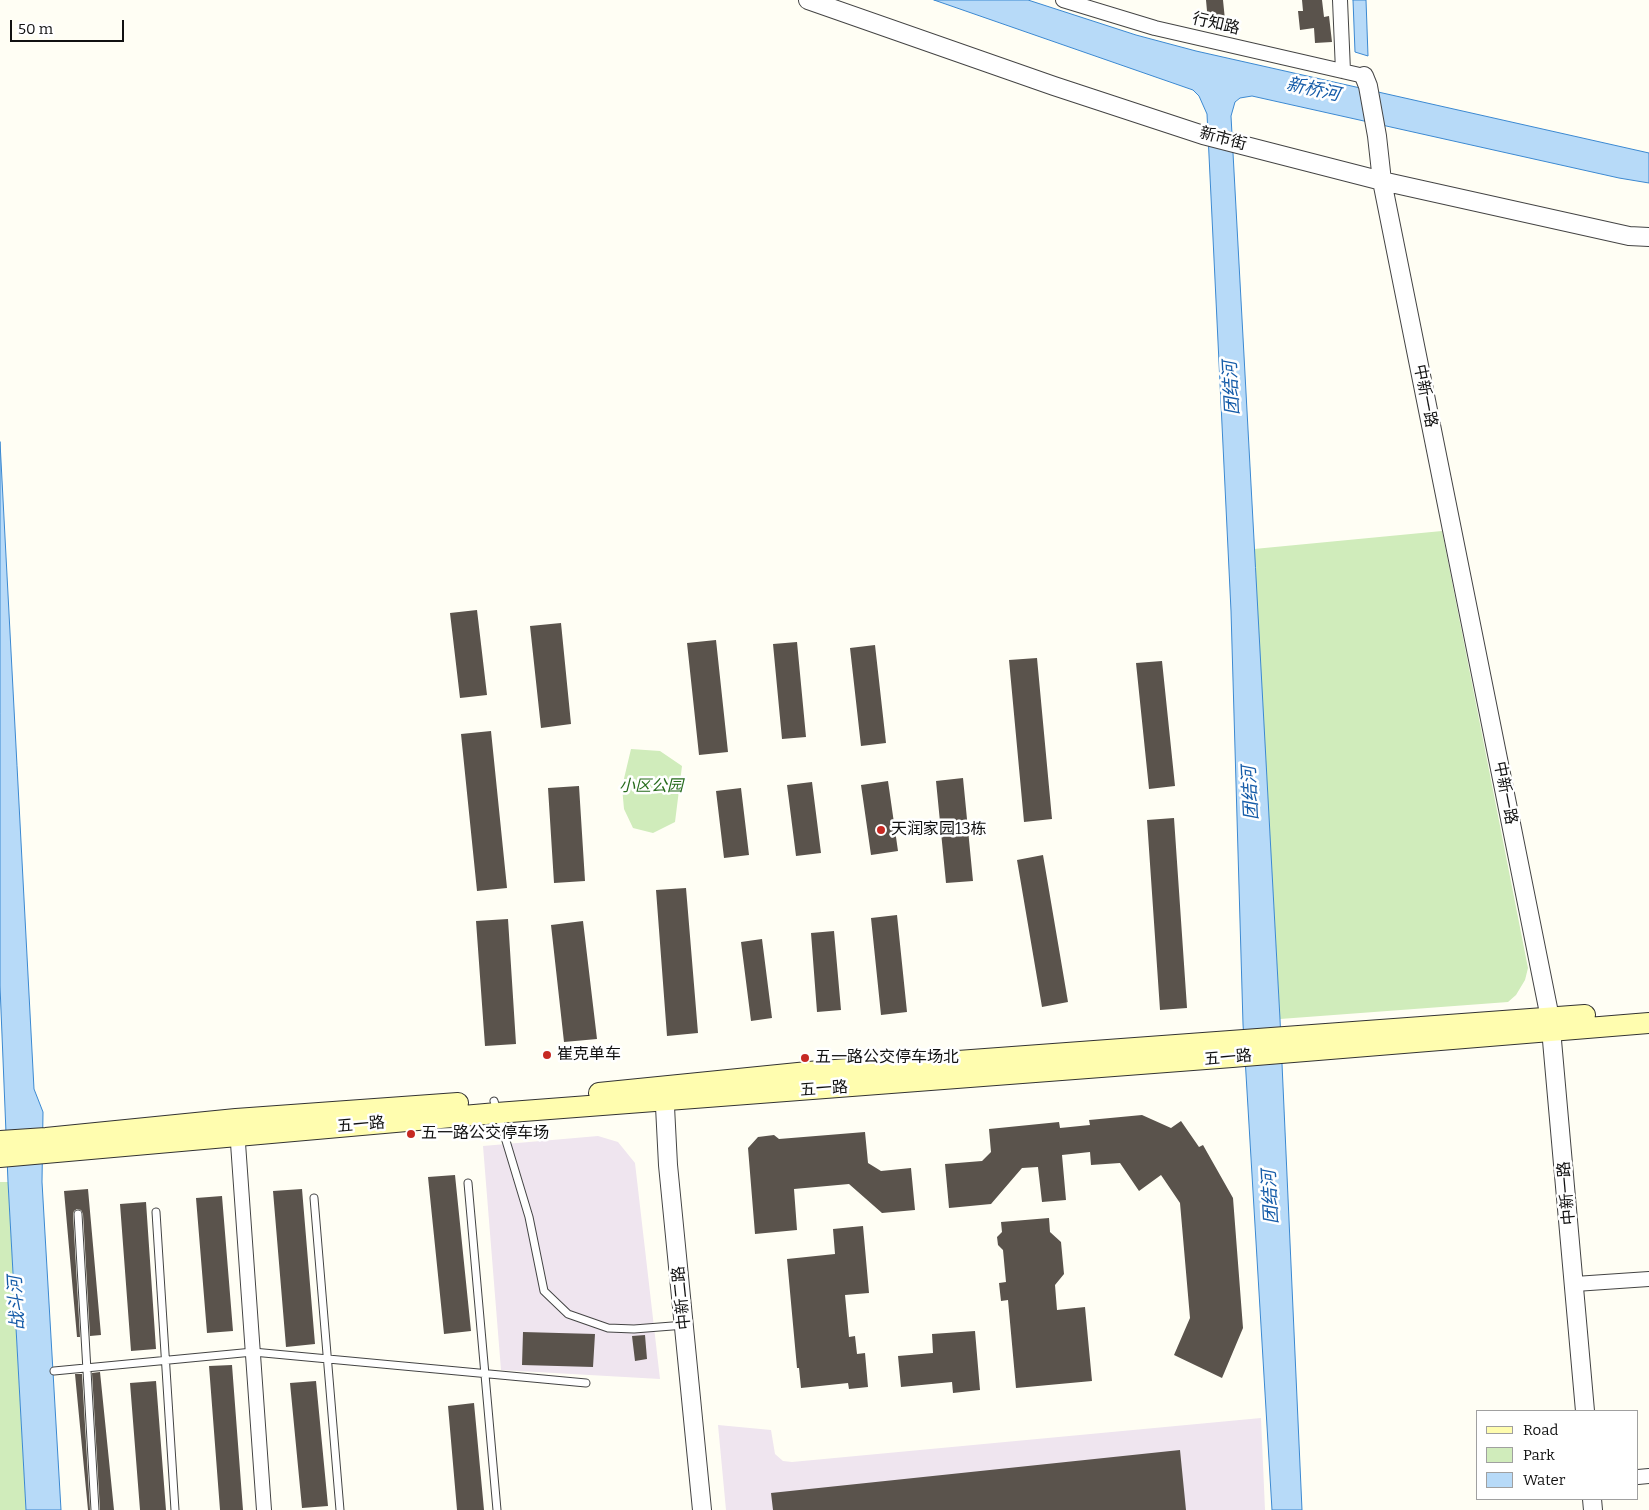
<!DOCTYPE html>
<meta charset="utf-8">
<style>
body{margin:0}
#map{position:relative;width:1649px;height:1510px;overflow:hidden;background:#fffef4;font-family:Bitter,serif}
canvas{display:block}
.legend{position:absolute;left:1476px;top:1410px;width:162px;height:90px;box-sizing:border-box;background:#fff;border:1px solid #a0a0a0;margin:0;padding:6px 9px;list-style:none;font-size:15px;color:#111}
.legend li{display:flex;align-items:center;gap:10px;height:25px}
.legend b{width:25px;border:1px solid #a0a0a0}
.scale{position:absolute;left:10px;top:20px;width:114px;height:22px;box-sizing:border-box;border:2px solid #111;border-top:0;padding-left:6px;font-size:15px;line-height:18px;white-space:nowrap;color:#111;-webkit-text-stroke:4px #fff;paint-order:stroke}
</style>
<div id="map">
<canvas width="1649" height="1510"></canvas>
<ul class="legend">
<li><b style="height:6px;background:#fffdaf"></b>Road</li>
<li><b style="height:14px;background:#d0ecbb"></b>Park</li>
<li><b style="height:14px;background:#b7daf8"></b>Water</li>
</ul>
<div class="scale">50 m</div>
</div>
<script>
const context = document.querySelector('canvas').getContext('2d');
context.lineJoin = 'round';
function fillPath(path, color) { context.fillStyle = color; context.fill(path, 'evenodd'); }
const toPath = rows => new Path2D(rows.map(r => 'M' + r).join(''));
function strokePath(path, color, width, dash) { context.strokeStyle = color; context.lineWidth = width; context.lineCap = dash ? 'butt' : 'round'; context.setLineDash(dash || []); context.stroke(path); }
function write(font, color, halo, rows, align = 'center') {
  context.font = font + ' Bitter,"Noto Sans SC",serif'; context.lineWidth = 5; context.setLineDash([]); context.textBaseline = 'middle'; context.strokeStyle = halo; context.fillStyle = color; for (const [text, x, y, turn = 0] of rows) {
    context.save(); context.translate(x, y); context.rotate((+turn || 0) * Math.PI / 180); context.textAlign = isNaN(turn) ? turn : align; if (halo) context.strokeText(text, 0, 0); context.fillText(text, 0, 0); context.restore();
  }
}
fillPath(toPath([
 [598,1136,618,1142,635,1163,660,1379,501,1370,483,1146],
 [1261,1418,1265,1510,726,1510,718,1425,771,1430,775,1454,783,1461,792,1462]
]), '#efe5ef');
fillPath(toPath([
 [1442,531,1528,968,1525,980,1516,995,1508,1002,1280,1019,1254,549],
 [631,749,660,751,682,766,675,822,653,833,633,828,624,809,622,787],
 [0,1182,8,1182,26,1510,0,1510]
]), '#d0ecbb');
const water = toPath([
 [934,0,1028,0,1136,35,1196,51,1649,153,1649,183,1619,178,1252,96,1240,98,1235,102,1231,116,1280,1019,1302,1510,1272,1510,1243,1024,1231,611,1207,114,1199,96,1193,90,934,0],
 [1353,0,1366,0,1368,56,1355,52,1353,0],
 [0,442,34,1089,43,1112,42,1182,61,1510,26,1510,8,1182,0,986,0,442]
]);
fillPath(water, '#b7daf8');
strokePath(water, '#3c89d1', 1);
fillPath(toPath([
 [1206,0,1223,0,1225,20,1208,22],
 [1302,0,1322,0,1324,17,1329,16,1332,42,1315,43,1314,28,1300,30,1298,11,1303,11],
 [477,610,487,695,460,698,450,613],
 [561,623,571,724,541,728,530,626],
 [716,640,728,752,699,755,687,643],
 [797,642,806,737,782,739,773,644],
 [875,645,886,743,861,746,850,648],
 [1037,658,1052,819,1024,822,1009,660],
 [1162,661,1175,786,1149,789,1136,663],
 [491,731,507,888,477,891,461,734],
 [963,778,973,881,946,883,936,781],
 [888,781,898,851,871,855,861,785],
 [812,782,821,853,796,856,787,785],
 [579,786,585,881,554,883,548,788],
 [741,788,749,855,724,858,716,791],
 [1174,818,1187,1008,1160,1010,1147,820],
 [1043,855,1068,1002,1042,1007,1017,860],
 [686,888,698,1033,667,1036,656,890],
 [897,915,907,1012,881,1015,871,918],
 [508,919,516,1044,485,1046,476,921],
 [583,921,597,1039,564,1042,551,925],
 [834,931,841,1010,817,1012,811,933],
 [762,939,772,1018,751,1021,741,942],
 [1142,1115,1171,1128,1181,1121,1199,1147,1203,1145,1233,1198,1243,1328,1222,1378,1174,1355,1190,1318,1180,1203,1161,1175,1139,1191,1120,1163,1091,1165,1090,1152,1062,1155,1066,1200,1042,1202,1038,1167,1022,1168,991,1204,949,1208,945,1164,982,1161,991,1152,989,1129,1059,1122,1060,1128,1090,1125,1089,1120],
 [865,1132,868,1163,881,1171,911,1168,915,1210,882,1213,849,1184,794,1189,797,1230,755,1234,748,1148,758,1137,774,1135,779,1139],
 [455,1175,471,1331,444,1334,428,1177],
 [88,1189,101,1335,90,1336,83,1214,81,1210,77,1209,74,1211,73,1214,80,1337,77,1337,64,1191],
 [302,1189,315,1344,286,1347,273,1191],
 [222,1196,233,1331,207,1333,196,1198],
 [146,1202,156,1349,131,1351,120,1204],
 [1049,1218,1050,1232,1061,1242,1064,1274,1055,1285,1057,1310,1085,1307,1092,1381,1016,1388,1008,1300,1001,1301,999,1283,1006,1282,1003,1250,998,1245,997,1237,1002,1232,1001,1222],
 [863,1226,869,1293,845,1295,849,1337,855,1336,857,1354,865,1353,868,1387,849,1389,848,1383,801,1388,799,1368,797,1368,787,1259,835,1254,833,1229],
 [975,1331,980,1390,953,1393,952,1382,901,1387,898,1356,933,1353,932,1334],
 [523,1332,595,1334,593,1367,522,1365],
 [645,1335,647,1359,635,1361,632,1336],
 [232,1365,243,1510,220,1510,209,1366],
 [100,1372,114,1510,100,1510,92,1373],
 [75,1374,82,1374,90,1510,88,1510],
 [156,1381,166,1510,140,1510,130,1383],
 [316,1381,328,1506,302,1508,290,1383],
 [474,1403,484,1510,457,1510,448,1406],
 [1180,1450,1186,1510,773,1510,771,1493]
]), '#5a534c');
const service = toPath([
 [494,1101,529,1217,544,1291,568,1314,608,1328,634,1329,685,1325],
 [468,1183,497,1510],
 [314,1198,340,1510],
 [156,1212,175,1510],
 [78,1214,95,1510],
 [54,1371,253,1352,586,1383]
]);
const minor = toPath([
 [1063,0,1155,28,1364,76],
 [1340,0,1343,71],
 [237,1129,264,1510],
 [1575,1284,1649,1279],
 [1638,1477,1649,1476]
]);
const tertiary = toPath([
 [808,0,1054,86,1203,135,1382,181,1629,236,1649,237],
 [1364,76,1368,86,1377,136,1382,181,1550,1018,1585,1411],
 [664,1087,668,1165,702,1510],
 [1592,1499,1593,1510]
]);
const secondary = toPath([
 [599,1093,808,1072,1585,1015],
 [0,1141,46,1138,236,1119,458,1103],
 [0,1157,497,1113,1232,1057,1649,1023]
]);
strokePath(service, '#444', 9);
strokePath(minor, '#444', 16);
strokePath(tertiary, '#444', 20);
strokePath(secondary, '#333', 22);
strokePath(service, '#fff', 7);
strokePath(minor, '#fff', 14);
strokePath(tertiary, '#fff', 18);
strokePath(secondary, '#fffdaf', 20);
for (const [x, y, r, color] of [
 [881,830,5,"#c62923"],
 [547,1055,5,"#c62923"],
 [805,1058,5,"#c62923"],
 [411,1134,5,"#c62923"]
]) { const dot = new Path2D(); dot.arc(x, y, r, 0, 2 * Math.PI); context.fillStyle = color; context.fill(dot); strokePath(dot, '#fff', 2); }
write('16px', '#111', '#fff', [
 ["行知路",1216,24,13],
 ["新市街",1223,139,15],
 ["中新一路",1425,396,79],
 ["中新一路",1505,793,79],
 ["五一路",1228,1058,-5],
 ["五一路",824,1089,-4],
 ["五一路",361,1125,-5],
 ["中新一路",1567,1193,-95],
 ["中新二路",682,1298,-96]
]);
write('italic 16px', '#276c1d', '#fff', [
 ["小区公园",651,787]
]);
write('16px', '#111', '#fff', [
 ["天润家园13栋",891,830],
 ["崔克单车",557,1055],
 ["五一路公交停车场北",815,1058],
 ["五一路公交停车场",421,1134]
], 'left');
write('italic 18px', '#145ba8', '#fff', [
 ["新桥河",1313,90,12],
 ["团结河",1232,388,-93],
 ["团结河",1251,793,-93],
 ["团结河",1271,1197,-93],
 ["战斗河",17,1303,-93]
]);
</script>
